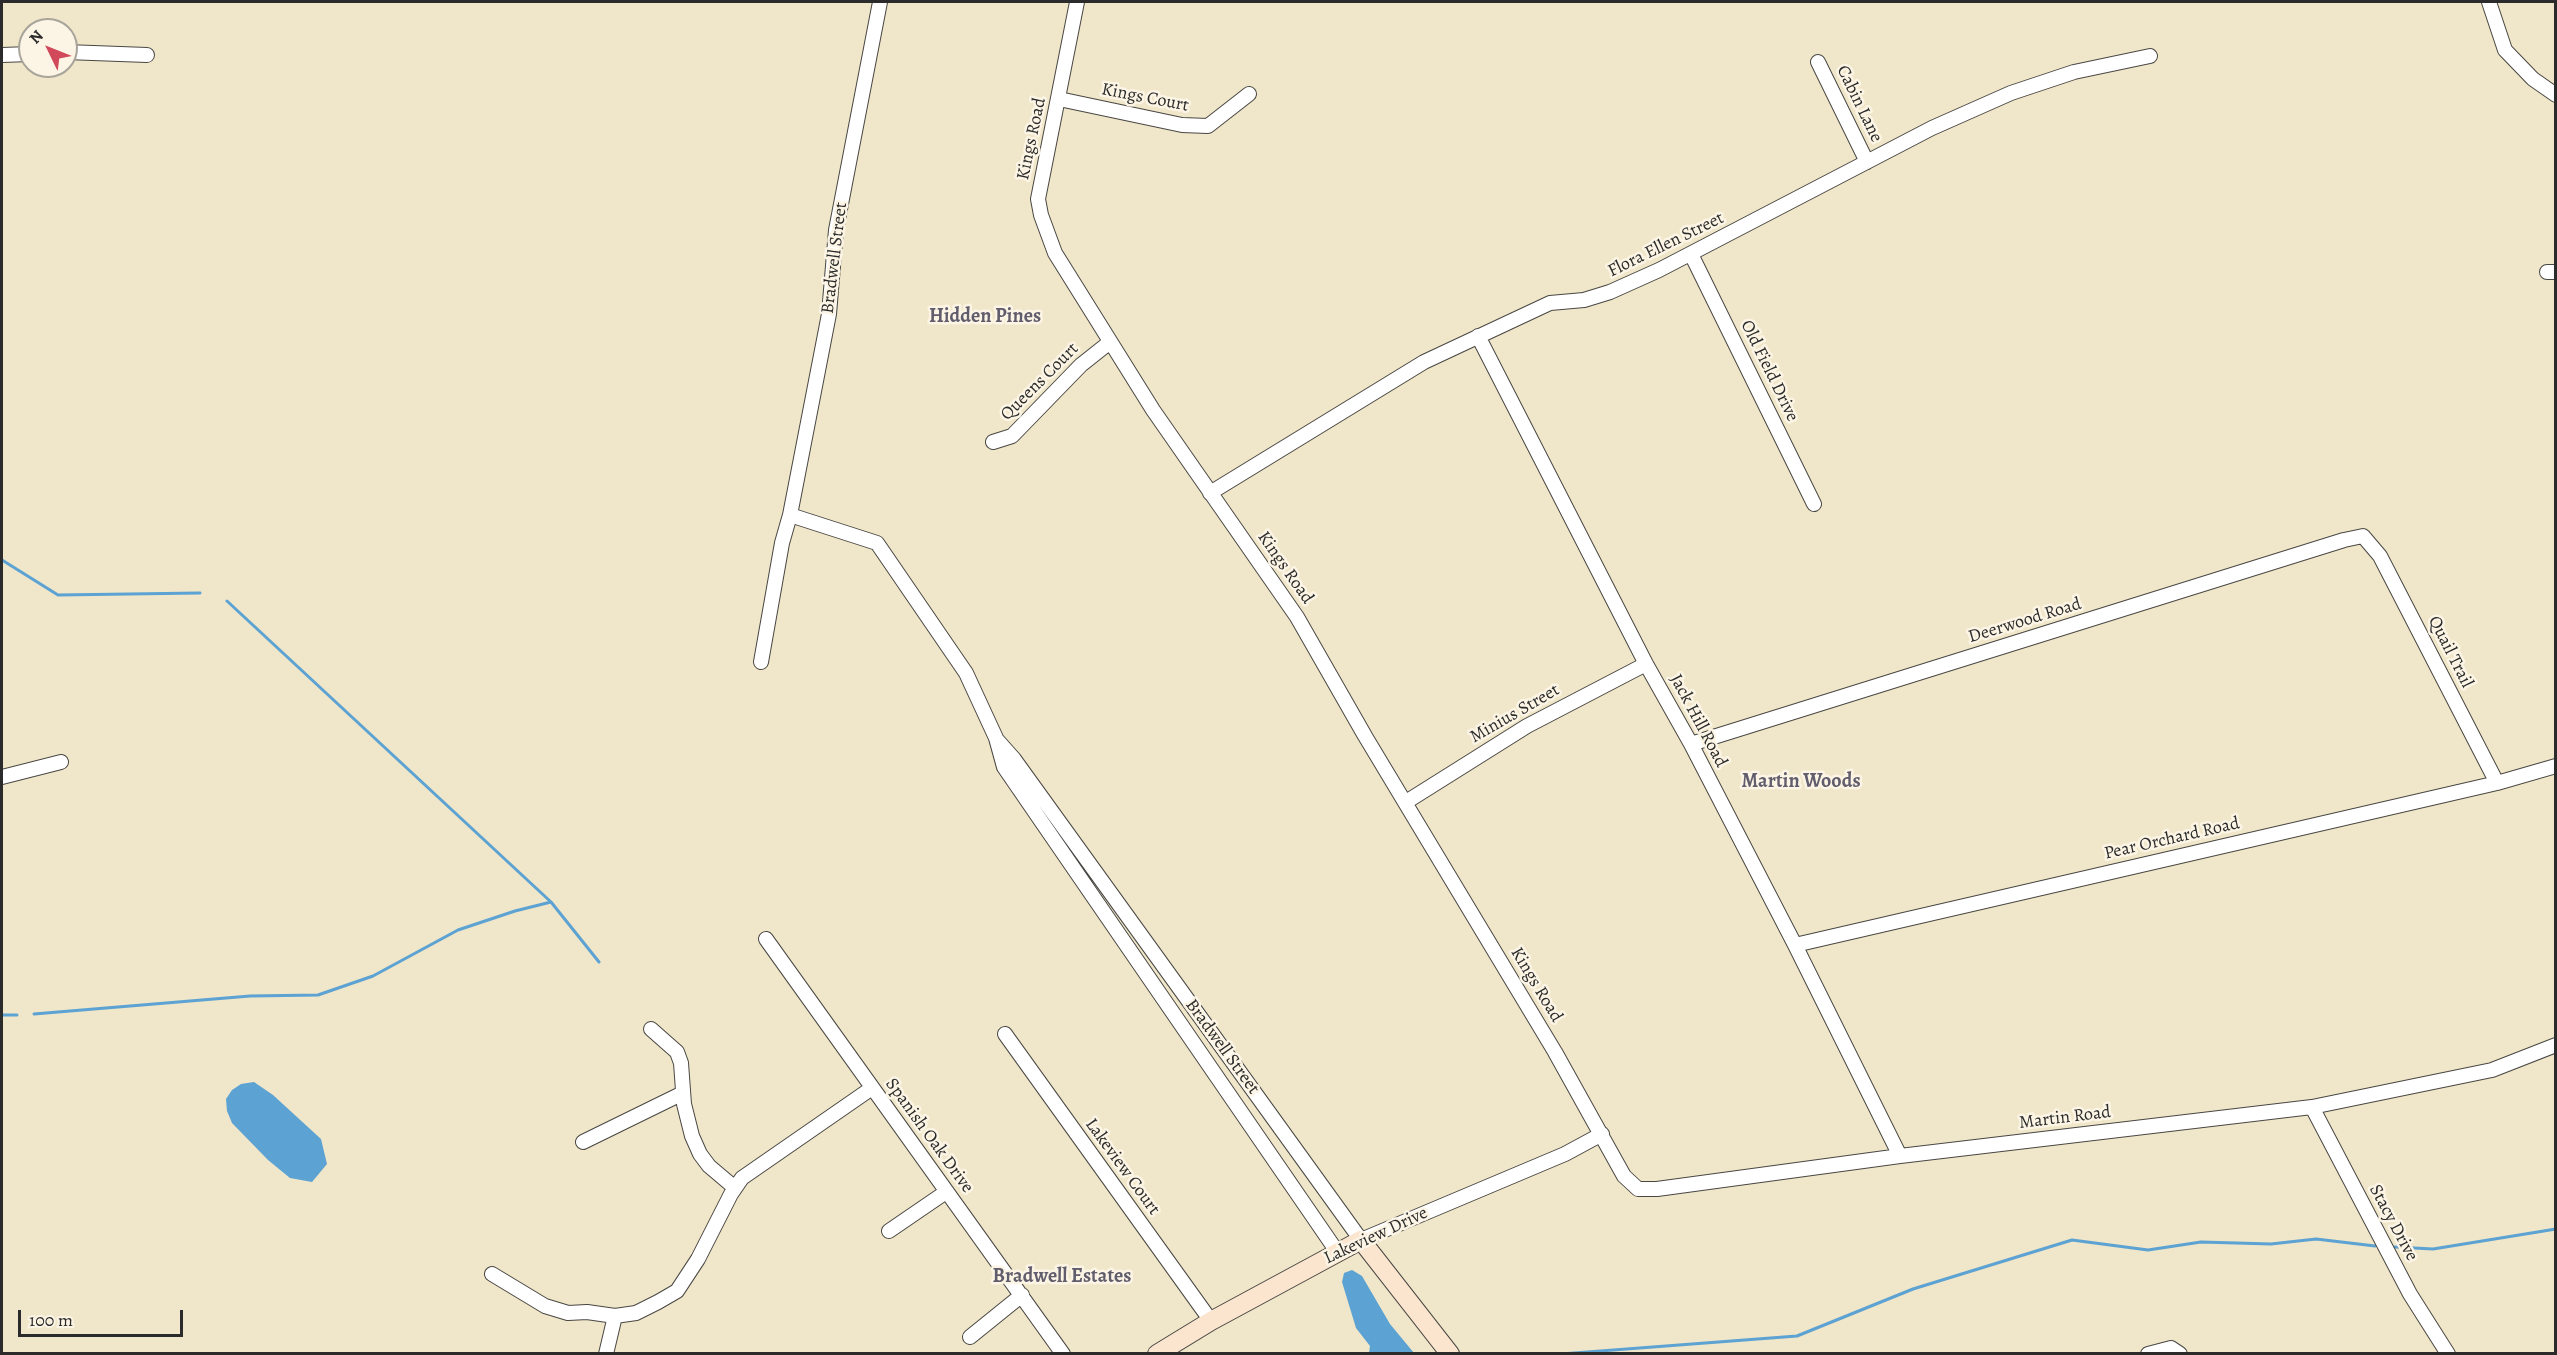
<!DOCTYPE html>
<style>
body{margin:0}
#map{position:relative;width:2557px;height:1355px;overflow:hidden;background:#f0e6c9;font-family:Alegreya,serif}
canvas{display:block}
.frame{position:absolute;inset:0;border:3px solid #2b2b2b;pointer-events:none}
.north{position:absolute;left:18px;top:18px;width:60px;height:60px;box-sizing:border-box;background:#fcf5e5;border:2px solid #a8a49b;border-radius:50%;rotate:313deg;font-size:16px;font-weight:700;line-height:24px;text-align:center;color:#2b2b2b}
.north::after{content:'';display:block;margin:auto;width:21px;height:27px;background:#d1495b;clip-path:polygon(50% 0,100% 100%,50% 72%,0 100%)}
.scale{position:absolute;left:18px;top:1310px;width:165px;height:27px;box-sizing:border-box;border:3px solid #2b2b2b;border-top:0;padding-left:8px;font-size:18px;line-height:21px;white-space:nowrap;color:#2b2b2b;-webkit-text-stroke:4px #fcf5e5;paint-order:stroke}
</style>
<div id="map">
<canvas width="2557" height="1355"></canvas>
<div class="frame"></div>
<div class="north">N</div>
<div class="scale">100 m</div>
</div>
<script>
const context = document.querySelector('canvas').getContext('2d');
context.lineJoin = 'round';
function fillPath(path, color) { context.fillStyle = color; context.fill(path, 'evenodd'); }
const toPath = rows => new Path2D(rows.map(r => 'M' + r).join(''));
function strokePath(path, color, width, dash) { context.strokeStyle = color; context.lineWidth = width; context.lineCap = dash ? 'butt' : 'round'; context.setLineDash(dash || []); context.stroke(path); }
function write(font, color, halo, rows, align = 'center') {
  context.font = font + ' Alegreya,serif'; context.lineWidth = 5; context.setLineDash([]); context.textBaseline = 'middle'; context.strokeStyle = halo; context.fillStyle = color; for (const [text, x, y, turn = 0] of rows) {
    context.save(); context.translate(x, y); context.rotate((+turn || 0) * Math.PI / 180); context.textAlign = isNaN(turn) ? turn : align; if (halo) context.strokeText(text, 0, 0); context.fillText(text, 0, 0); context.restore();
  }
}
fillPath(toPath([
 [254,1082,273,1095,321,1139,327,1164,312,1182,290,1178,268,1160,232,1123,227,1111,226,1099,232,1090,241,1084],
 [1352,1270,1362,1276,1390,1324,1414,1353,1369,1353,1370,1346,1356,1328,1342,1282,1344,1273]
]), '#5ca2d2');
strokePath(toPath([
 [2,560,58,595,200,593],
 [227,601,551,902,599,962],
 [34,1014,250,996,318,995,373,976,458,930,515,911,551,902],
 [2,1015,17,1015],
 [2395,1247,2433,1249,2556,1229],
 [1561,1354,1797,1336,1913,1289,2072,1240,2148,1250,2201,1242,2271,1244,2316,1239,2375,1246]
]), '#5ca2d2', 3);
const street = toPath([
 [880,2,836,230,829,314,790,515,877,543,966,673,996,738,1004,767,1338,1253],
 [1077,2,1038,199,1041,215,1055,253,1153,410,1297,617,1365,736,1555,1052,1624,1176,1638,1189,1657,1189,1900,1156,2312,1107,2492,1070,2556,1045],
 [2489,2,2505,50,2533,79,2556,95],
 [66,52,147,55],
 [2,55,30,54],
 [1818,62,1867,162],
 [1059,99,1182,125,1208,126,1249,94],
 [1691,254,1814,504],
 [2547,272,2556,272],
 [1478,336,1646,664,1691,744,1795,945,1900,1156],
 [993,442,1012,436,1081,365,1110,342],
 [1210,493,1424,362,1550,303,1584,300,1610,292,1659,270,1932,128,2011,93,2074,72,2150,56],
 [761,662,782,543,790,515],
 [998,741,1014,759,1361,1240,1565,1154,1602,1134],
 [1691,744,2344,540,2363,536,2380,556,2497,783],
 [2,777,61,762],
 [1406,802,1527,726,1646,664],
 [766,939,1063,1354],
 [1795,945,2497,783,2556,766],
 [651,1029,677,1052,681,1063,684,1104,692,1136,700,1154,709,1166,735,1188],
 [1005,1034,1211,1321],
 [2312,1107,2410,1294,2448,1354],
 [583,1142,683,1093],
 [889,1231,946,1192],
 [492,1274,545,1306,568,1313,587,1312,615,1316,636,1313,658,1302,677,1291,698,1259,731,1194,742,1178,872,1088],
 [970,1337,1022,1295],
 [606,1354,615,1316],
 [2148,1354,2171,1348,2180,1354]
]);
const secondary = toPath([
 [1157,1354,1211,1321,1361,1240,1450,1354]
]);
strokePath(street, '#494743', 16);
strokePath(secondary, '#494743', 20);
strokePath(street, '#fff', 14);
strokePath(secondary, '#fbe5cf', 18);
write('18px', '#2b2b2b', '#fcf5e5', [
 ["Kings Court",1145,98,11],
 ["Cabin Lane",1859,104,64],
 ["Kings Road",1032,139,-78],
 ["Flora Ellen Street",1666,245,-26],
 ["Bradwell Street",835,258,-83],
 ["Old Field Drive",1769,371,64],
 ["Queens Court",1040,382,-45],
 ["Kings Road",1285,568,55],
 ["Deerwood Road",2025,621,-17],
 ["Quail Trail",2450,652,63],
 ["Minius Street",1515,714,-30],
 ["Jack Hill Road",1698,721,62],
 ["Pear Orchard Road",2172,839,-13],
 ["Kings Road",1536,985,59],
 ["Bradwell Street",1222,1047,54],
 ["Martin Road",2065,1118,-7],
 ["Spanish Oak Drive",929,1136,54],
 ["Lakeview Court",1122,1167,54],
 ["Stacy Drive",2393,1223,62],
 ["Lakeview Drive",1376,1236,-25]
]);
write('bold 20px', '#615d6c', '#fcf5e5', [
 ["Hidden Pines",985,317],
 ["Martin Woods",1801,782],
 ["Bradwell Estates",1062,1277]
]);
</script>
